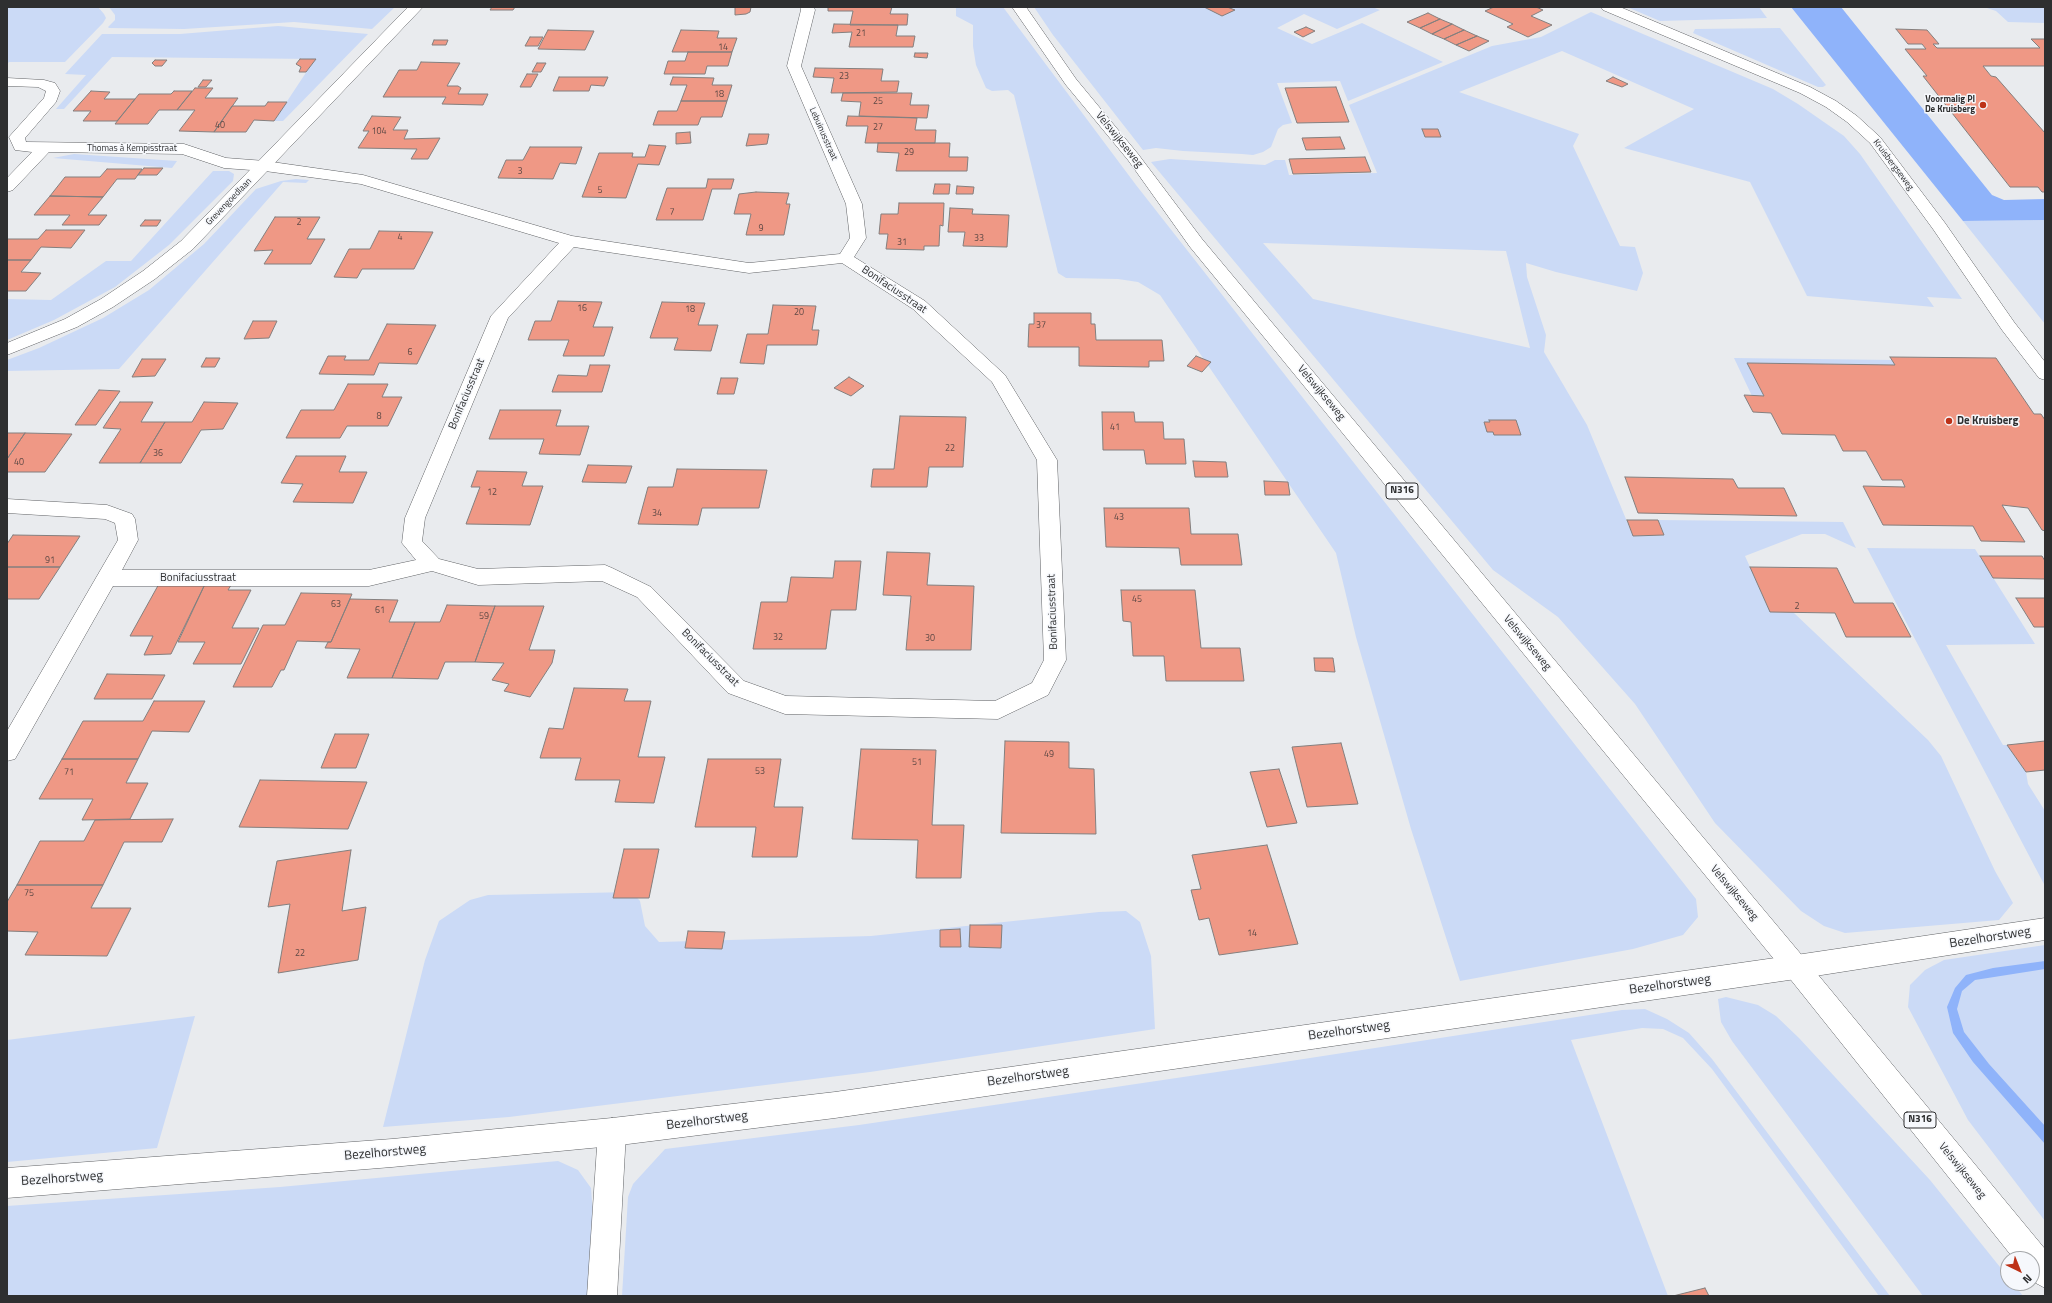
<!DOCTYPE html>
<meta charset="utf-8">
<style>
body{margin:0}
#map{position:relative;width:2052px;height:1303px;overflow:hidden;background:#e9ebee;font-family:"Titillium Web",sans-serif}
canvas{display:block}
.frame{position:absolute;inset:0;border:8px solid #2e2f30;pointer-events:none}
.north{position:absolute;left:2000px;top:1251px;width:40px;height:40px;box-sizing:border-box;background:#f6f8fc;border:1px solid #a6a8aa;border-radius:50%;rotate:137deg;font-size:11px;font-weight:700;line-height:16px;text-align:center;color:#2e2f30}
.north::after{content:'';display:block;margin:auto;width:14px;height:18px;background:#bd3218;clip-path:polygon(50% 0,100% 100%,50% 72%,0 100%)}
</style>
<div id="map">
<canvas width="2052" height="1303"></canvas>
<div class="frame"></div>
<div class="north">N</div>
</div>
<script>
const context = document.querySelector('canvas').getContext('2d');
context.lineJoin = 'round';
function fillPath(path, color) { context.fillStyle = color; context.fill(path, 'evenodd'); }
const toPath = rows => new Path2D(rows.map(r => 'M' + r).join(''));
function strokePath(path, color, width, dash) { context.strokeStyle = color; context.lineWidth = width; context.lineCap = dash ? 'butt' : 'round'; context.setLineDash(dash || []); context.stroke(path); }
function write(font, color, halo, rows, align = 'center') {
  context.font = font + ' "Titillium Web",sans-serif'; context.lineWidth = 3; context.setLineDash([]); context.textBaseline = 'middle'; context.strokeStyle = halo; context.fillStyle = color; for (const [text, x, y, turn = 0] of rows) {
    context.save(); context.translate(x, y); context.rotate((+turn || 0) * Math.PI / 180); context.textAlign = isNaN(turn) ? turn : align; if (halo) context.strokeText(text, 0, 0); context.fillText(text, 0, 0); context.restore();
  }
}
fillPath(toPath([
 [7,7,98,7,104,14,106,18,103,23,65,62,9,62,7,64],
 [109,7,395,7,372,29,294,22,184,29,109,28,108,27,115,20,115,15],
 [956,7,1003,7,1136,185,1696,899,1698,917,1683,935,1633,949,1460,981,1411,829,1356,637,1336,553,1160,295,1138,282,1118,279,1066,278,1058,273,1014,95,1008,90,992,91,986,88,976,65,973,46,973,25,956,16],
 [1034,7,1372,7,1380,10,1337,29,1304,14,1277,28,1312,44,1362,23,1443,62,1348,101,1340,81,1277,83,1292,123,1283,125,1278,129,1271,147,1263,152,1253,155,1242,154,1183,151,1156,148,1143,150,1053,35],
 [1627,7,1759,7,1767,18,1660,21],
 [1841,7,2045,7,2045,23,2008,22,1996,11,1987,8],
 [1591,12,1773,89,1798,104,1844,136,1860,154,1962,299,1927,297,1934,307,1807,296,1750,182,1624,148,1694,109,1562,51,1459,92,1579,134,1573,146,1620,246,1635,247,1643,273,1637,291,1556,272,1526,263,1527,277,1546,335,1544,352,1587,425,1633,536,1664,535,1658,520,1843,522,1856,548,1825,534,1802,534,1745,556,1750,567,1794,613,1928,740,1941,756,1995,871,2013,903,1999,920,1845,933,1824,926,1801,911,1715,823,1635,704,1558,617,1493,570,1151,162,1170,159,1265,165,1275,160,1285,160,1289,175,1377,173,1349,105,1492,46,1541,37],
 [1263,243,1506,251,1530,348,1313,299],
 [278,26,368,34,283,121,274,121,315,59,112,57,64,109,56,109,86,75,65,74,102,34,180,34],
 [1780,28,1826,85,1823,87,1818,87,1693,33,1695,29],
 [74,154,177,161,172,168,53,158],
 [213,171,229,171,234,174,233,181,169,245,115,287,54,320,7,340,7,299,51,300,106,261,131,261],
 [296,179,309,180,306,183,283,182,119,369,7,371,7,360,39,348,103,318,149,290,204,244,256,189,281,181],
 [2045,220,2045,324,1963,221],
 [1734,358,1892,360,1895,365,1748,363,1764,396,1752,396],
 [1867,548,1975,549,2035,644,1946,645,2003,745,2007,745,2026,772,2028,784,2045,811,2045,886],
 [632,892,640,901,645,926,659,942,871,936,1099,912,1126,911,1140,922,1151,956,1155,1029,870,1072,509,1117,383,1127,425,960,439,921,470,900,488,895],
 [2045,945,2045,1221,1968,1120,1908,1007,1910,985,1925,970,1944,960],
 [1726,997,1758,1005,1776,1016,1799,1038,1930,1180,2008,1277,2008,1283,2013,1283,2023,1296,1923,1296,1732,1041,1721,1022,1718,999],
 [1645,1009,1667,1019,1689,1033,1712,1059,1890,1296,1879,1296,1712,1069,1683,1038,1663,1029,1642,1028,1571,1040,1668,1296,622,1296,628,1197,633,1184,665,1149,859,1125,1271,1064,1622,1010],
 [195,1016,157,1148,7,1162,7,1040],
 [558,1161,578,1170,591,1188,593,1214,589,1296,7,1296,7,1206,280,1187]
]), '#cbdaf6');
fillPath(toPath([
 [1791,7,1841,7,1992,195,2004,200,2045,199,2045,220,1963,221],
 [2045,961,2045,969,1975,980,1962,991,1957,1009,1964,1032,1989,1064,2045,1126,2045,1144,1973,1062,1953,1033,1947,1007,1955,988,1966,975,1993,968]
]), '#8fb3fa');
const building = toPath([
 [492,7,515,7,513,10,490,10,492,7],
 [722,7,751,7,750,12,746,14,735,15,735,7,722,7],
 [828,7,892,7,890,14,908,14,907,25,850,25,853,11,828,11,828,7],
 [1204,7,1227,7,1235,10,1222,16,1204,7],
 [1494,7,1536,7,1543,10,1531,16,1552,25,1528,37,1507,27,1513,24,1485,11,1494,7],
 [1428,13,1440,19,1420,28,1407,22,1428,13],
 [1440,19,1452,24,1432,34,1420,28,1440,19],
 [834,24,898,25,896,36,915,36,913,47,849,47,852,32,832,33,834,24],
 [1452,24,1464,30,1444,39,1432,34,1452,24],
 [1306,27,1315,31,1303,37,1294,32,1306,27],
 [1896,29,1927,30,1939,44,1933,44,1937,48,2040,48,2031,39,2045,39,2045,66,1983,66,1991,76,1996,77,2045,133,2045,192,2042,192,2038,187,2010,187,1923,76,1927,76,1905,49,1926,49,1922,44,1908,44,1896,29],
 [548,30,594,31,585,50,538,49,548,30],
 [681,30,719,31,717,38,737,38,732,52,672,52,681,30],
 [1464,30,1477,36,1456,45,1444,39,1464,30],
 [1477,36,1489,41,1469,51,1456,45,1477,36],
 [530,37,543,37,538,46,525,46,530,37],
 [434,40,448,40,446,45,432,45,434,40],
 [688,52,732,52,728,66,707,66,705,74,664,74,668,61,685,61,688,52],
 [915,53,928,53,927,58,914,57,915,53],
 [300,59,316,59,306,72,299,72,301,67,296,64,300,59],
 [155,60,167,60,162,66,155,66,152,63,155,60],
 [421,62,460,63,447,86,458,86,461,88,458,94,488,94,483,105,442,104,446,97,383,97,399,70,417,70,421,62],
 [537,63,546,63,541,72,532,72,537,63],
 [815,68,883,69,881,81,899,81,897,92,831,93,834,78,813,77,815,68],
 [527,74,538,74,531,87,520,87,527,74],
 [559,77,608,77,604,86,591,85,589,91,553,91,559,77],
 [673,77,714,78,712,85,732,85,727,101,681,101,687,85,670,85,673,77],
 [1613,77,1628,84,1622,87,1606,81,1613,77],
 [203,80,212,80,206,87,198,87,203,80],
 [1336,87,1349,122,1297,123,1285,88,1336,87],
 [195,88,213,88,205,98,238,98,214,132,179,131,195,110,177,110,195,88],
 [91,91,110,92,104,99,135,99,117,121,83,121,91,111,73,111,91,91],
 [174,91,192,91,177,110,159,110,148,124,115,124,139,94,171,94,174,91],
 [843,93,912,93,910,105,929,105,927,118,859,116,861,102,841,101,843,93],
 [681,101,727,101,722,117,701,117,698,125,653,125,658,111,677,111,681,101],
 [268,102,287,102,274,121,254,120,246,132,214,132,232,106,265,106,268,102],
 [372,116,401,117,393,130,408,130,404,139,440,138,428,159,411,159,417,149,358,148,369,131,363,131,372,116],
 [848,116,917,118,915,130,936,130,935,143,865,143,868,126,846,126,848,116],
 [1422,129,1438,129,1441,137,1425,137,1422,129],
 [690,132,691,143,676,144,676,133,690,132],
 [749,134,769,134,767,144,746,146,749,134],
 [1340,137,1345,149,1306,150,1302,138,1340,137],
 [878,143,950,143,949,157,968,157,967,171,896,171,899,153,877,152,878,143],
 [649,145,666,146,659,165,638,164,626,198,582,197,599,153,633,153,632,157,645,157,649,145],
 [530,147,582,147,576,164,560,163,553,179,498,178,506,160,523,160,530,147],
 [1365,157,1371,172,1293,174,1289,159,1365,157],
 [144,168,163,168,157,175,138,175,144,168],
 [107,169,142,169,135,179,117,179,103,197,50,196,65,177,100,177,107,169],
 [708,179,734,179,731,189,712,189,703,220,656,220,667,188,706,188,708,179],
 [935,184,950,184,949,194,933,194,935,184],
 [957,186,974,187,973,194,956,194,957,186],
 [756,192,789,193,786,204,790,204,784,235,746,235,751,214,734,214,739,194,756,192],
 [50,196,103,197,88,215,107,215,99,225,62,225,70,215,34,215,50,196],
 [899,203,944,203,943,226,940,225,939,246,924,246,924,250,886,249,888,234,879,234,881,214,898,214,899,203],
 [950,208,973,209,972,214,1009,215,1007,247,963,246,965,232,948,232,950,208],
 [275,217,320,217,307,239,325,239,311,264,264,264,273,250,254,251,275,217],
 [145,220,161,220,157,226,140,226,145,220],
 [46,230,85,230,71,248,41,247,31,260,7,260,7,239,38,239,46,230],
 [379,231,433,232,414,269,362,269,357,278,334,277,349,249,370,249,379,231],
 [7,260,31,260,21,272,41,273,26,291,7,291,7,260],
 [558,301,602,302,593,327,613,327,604,356,563,356,569,340,528,340,535,321,551,321,558,301],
 [662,302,705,303,698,325,718,325,711,351,674,350,678,338,650,338,662,302],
 [773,305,816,306,812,330,819,330,817,345,767,345,764,364,740,363,747,334,768,334,773,305],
 [1034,313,1091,313,1091,324,1095,324,1096,340,1162,340,1164,361,1149,361,1149,367,1079,366,1079,347,1028,347,1029,324,1034,324,1034,313],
 [253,321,277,321,269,338,244,339,253,321],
 [387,324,436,325,417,364,379,363,374,375,319,374,328,356,346,356,344,360,369,360,387,324],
 [1196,356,1211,362,1202,372,1187,366,1196,356],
 [1890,357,1996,358,2034,414,2041,414,2045,420,2045,531,2042,530,2028,508,2002,505,2025,542,1981,541,1973,526,1883,525,1863,486,1905,487,1902,480,1882,480,1866,451,1843,451,1835,435,1782,434,1771,413,1753,412,1744,395,1764,396,1747,363,1895,365,1890,357],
 [206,358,220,358,215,367,201,367,206,358],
 [142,359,166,359,155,376,132,377,142,359],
 [590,365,610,365,602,392,552,392,558,375,587,376,590,365],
 [849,377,864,386,851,396,834,388,849,377],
 [721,378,738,378,734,394,717,394,721,378],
 [348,384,388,384,382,397,402,397,388,426,347,426,340,438,286,438,301,410,334,410,348,384],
 [99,390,120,391,96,425,75,425,99,390],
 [120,402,153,402,141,422,165,422,140,463,99,463,121,429,103,428,120,402],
 [204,402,238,403,223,429,201,430,181,463,140,463,165,422,192,422,204,402],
 [500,410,561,410,556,426,589,426,580,455,539,454,544,439,489,439,500,410],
 [1102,412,1134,412,1135,422,1163,422,1164,439,1184,439,1186,464,1146,464,1144,450,1103,450,1102,412],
 [900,416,966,417,963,467,929,467,927,487,871,487,873,469,894,469,900,416],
 [1489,420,1516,420,1521,435,1494,435,1493,432,1487,432,1484,422,1490,422,1489,420],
 [7,433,25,433,7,459,7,433],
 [25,433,72,434,45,472,7,472,7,459,25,433],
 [296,456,346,456,339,472,367,472,353,503,293,502,303,484,281,483,296,456],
 [1193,461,1226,462,1228,477,1195,477,1193,461],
 [588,465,632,466,626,483,582,482,588,465],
 [677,469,767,470,759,508,702,508,698,525,638,524,648,487,673,487,677,469],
 [477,471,527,472,522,486,543,486,530,525,466,524,480,487,471,487,477,471],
 [1625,477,1733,479,1738,488,1784,488,1797,516,1638,513,1625,477],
 [1264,481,1288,482,1290,495,1265,495,1264,481],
 [1104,508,1189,508,1191,534,1238,534,1242,565,1181,565,1179,548,1106,547,1104,508],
 [1627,520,1658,520,1664,535,1633,536,1627,520],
 [13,535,80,536,60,567,7,567,7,544,13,535],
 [887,552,930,553,927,585,974,586,971,650,906,650,911,596,883,595,887,552],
 [1980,556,2042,556,2045,561,2045,579,1993,578,1980,556],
 [835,561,861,561,856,610,831,610,826,649,753,649,761,602,787,602,791,577,833,578,835,561],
 [7,567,60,567,39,599,7,599,7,567],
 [1750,567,1837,568,1854,603,1893,603,1911,637,1846,637,1835,613,1770,612,1750,567],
 [160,582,206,582,171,654,144,655,153,636,130,636,160,582],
 [206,582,233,582,228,590,251,590,232,628,259,628,241,664,193,664,205,642,178,642,206,582],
 [1121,590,1195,590,1201,648,1240,648,1244,681,1166,681,1164,656,1133,656,1131,622,1123,621,1121,590],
 [301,593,352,594,331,642,297,641,284,670,281,670,272,687,233,687,263,625,285,625,301,593],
 [2016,598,2045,598,2045,627,2034,627,2016,598],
 [350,599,398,600,389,622,415,622,392,678,347,678,360,649,325,648,328,642,331,642,350,599],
 [447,605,495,606,475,662,445,662,438,679,392,678,415,622,440,622,447,605],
 [495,606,544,606,529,650,555,650,552,663,530,697,504,691,509,684,492,680,504,663,475,662,495,606],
 [1314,658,1333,658,1335,672,1315,671,1314,658],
 [107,674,165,675,152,699,94,699,107,674],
 [574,688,628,689,624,701,651,701,638,757,665,757,654,803,615,802,620,780,575,780,581,758,540,758,549,728,563,729,574,688],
 [154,701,205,701,189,732,152,731,138,759,62,759,83,721,143,721,154,701],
 [335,734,369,734,356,768,321,768,335,734],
 [1005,741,1069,742,1069,768,1094,769,1096,834,1001,833,1005,741],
 [2045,741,2045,770,2026,772,2007,745,2045,741],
 [1341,743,1358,804,1307,807,1292,747,1341,743],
 [861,749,936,750,932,825,964,825,961,878,916,878,918,840,852,839,861,749],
 [62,759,138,759,126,783,148,783,130,819,82,820,93,799,39,799,62,759],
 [708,759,781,759,774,807,803,807,797,857,752,857,756,827,695,827,708,759],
 [1279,769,1297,823,1267,827,1250,772,1279,769],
 [260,780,367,782,348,829,239,827,260,780],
 [173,819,162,842,124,842,103,885,17,885,40,841,84,841,95,820,173,819],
 [1267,845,1298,944,1219,955,1209,918,1199,920,1191,890,1201,889,1192,855,1267,845],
 [624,849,659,849,649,898,613,898,624,849],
 [351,850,342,911,366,907,358,960,278,973,290,904,268,907,277,861,351,850],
 [17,885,103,885,91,908,131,908,107,956,25,955,38,932,7,931,7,902,17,885],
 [970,925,1002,925,1001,948,969,947,970,925],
 [960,929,961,947,940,947,940,930,960,929],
 [688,931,725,932,722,949,685,948,688,931],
 [1705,1288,1709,1296,1673,1296,1705,1288]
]);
fillPath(building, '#ef9885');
strokePath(building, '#837f7e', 1);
const lane = toPath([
 [612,1118,622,1122,626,1132,617,1296,587,1296,598,1132,602,1122,612,1118]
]);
const street = toPath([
 [800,7,814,7,815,10,801,66,862,204,866,238,854,257,925,301,1005,375,1057,460,1066,660,1048,695,998,719,785,714,728,693,637,597,602,581,478,585,432,571,369,586,113,586,15,759,7,761,7,731,118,540,115,523,105,519,7,513,7,499,107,505,132,514,135,519,138,540,122,570,369,570,416,560,402,543,405,518,491,316,559,243,361,184,265,171,224,168,182,154,49,152,13,190,7,192,7,178,32,152,15,150,9,137,44,98,46,91,38,87,7,86,7,78,44,80,55,83,60,91,56,102,25,138,26,142,184,144,226,158,265,161,363,175,572,236,749,263,840,254,850,238,846,204,787,66,801,10,800,7],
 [574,247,749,273,842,263,913,309,992,382,1037,460,1044,660,1032,683,995,701,786,696,744,681,651,587,612,568,605,565,478,569,439,559,422,541,425,518,508,318,574,247],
 [1601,7,1620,7,1810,87,1836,101,1857,116,1880,137,1945,223,2014,322,2045,362,2045,380,2039,378,2002,330,1933,229,1870,143,1847,122,1826,107,1800,93,1603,10,1601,7],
 [2045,918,2045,940,1796,979,835,1118,612,1146,392,1167,7,1198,7,1168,392,1139,612,1118,835,1092,1796,955,2045,918]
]);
const secondary = toPath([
 [408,7,423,7,193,249,155,279,113,307,77,327,7,355,7,343,65,319,101,299,143,271,181,241,408,7]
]);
const primary = toPath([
 [1012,7,1026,7,1076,79,1138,154,1202,239,1805,959,2045,1249,2045,1288,2032,1281,2032,1259,2014,1259,1787,975,1190,247,1128,160,1066,85,1012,7]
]);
strokePath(lane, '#616366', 1);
strokePath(street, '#616366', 1);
strokePath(secondary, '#616366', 1);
strokePath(primary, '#616366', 1);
fillPath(lane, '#fff');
fillPath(street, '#fff');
fillPath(secondary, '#fff');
fillPath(primary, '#fff');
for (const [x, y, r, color] of [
 [1983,105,4,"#bd3218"],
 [1949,421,4,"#bd3218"]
]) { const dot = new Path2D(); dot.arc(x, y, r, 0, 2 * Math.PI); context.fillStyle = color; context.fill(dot); strokePath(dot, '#f6f8fc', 1.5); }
write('9px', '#5e4945', null, [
 ["21",861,34],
 ["14",723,48],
 ["23",844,77],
 ["18",719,95],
 ["25",878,102],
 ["40",220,126],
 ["27",878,128],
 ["104",379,132],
 ["29",909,153],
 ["3",520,172],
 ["5",600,191],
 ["7",672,213],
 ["2",299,223],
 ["9",761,229],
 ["4",400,238],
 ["33",979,239],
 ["31",902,243],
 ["16",582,309],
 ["18",690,310],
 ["20",799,313],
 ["37",1041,326],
 ["6",410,353],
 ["8",379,417],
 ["41",1115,428],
 ["22",950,449],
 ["36",158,454],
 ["40",19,463],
 ["12",492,493],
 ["34",657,514],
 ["43",1119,518],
 ["91",50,561],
 ["45",1137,600],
 ["63",336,605],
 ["2",1797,607],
 ["61",380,611],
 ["59",484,617],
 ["32",778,638],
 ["30",930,639],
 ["49",1049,755],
 ["51",917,763],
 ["53",760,772],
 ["71",69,773],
 ["75",29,894],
 ["14",1252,934],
 ["22",300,954]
]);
write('bold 9px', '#2e2f30', '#f6f8fc', [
 ["Voormalig PI",1975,100],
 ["De Kruisberg",1975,110]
], 'right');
write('9px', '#2e2f30', '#f6f8fc', [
 ["Lebuinusstraat",823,134,66],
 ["Thomas à Kempisstraat",132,149],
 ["Kruisbergseweg",1893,165,53],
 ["Grevengoedlaan",229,202,-46]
]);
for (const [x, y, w] of [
 [1402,491,32],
 [1920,1120,32]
]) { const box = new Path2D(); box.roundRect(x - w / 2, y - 8, w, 16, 3); context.fillStyle = '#f6f8fc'; context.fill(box); strokePath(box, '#2e2f30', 1); }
write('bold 10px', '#2e2f30', null, [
 ["N316",1402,491],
 ["N316",1920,1120]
]);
write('11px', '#2e2f30', '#f6f8fc', [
 ["Velswijkseweg",1119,140,51],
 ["Bonifaciusstraat",894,290,34],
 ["Velswijkseweg",1321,393,50],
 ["Bonifaciusstraat",467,394,-67],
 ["Bonifaciusstraat",198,578],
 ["Bonifaciusstraat",1053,612,-92],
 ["Velswijkseweg",1527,643,50],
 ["Bonifaciusstraat",710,658,45],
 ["Velswijkseweg",1734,893,50],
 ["Velswijkseweg",1962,1171,51]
]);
write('bold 11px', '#2e2f30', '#f6f8fc', [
 ["De Kruisberg",1957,421]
], 'left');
write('13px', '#2e2f30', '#f6f8fc', [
 ["Bezelhorstweg",1990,938,-9],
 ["Bezelhorstweg",1670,985,-8],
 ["Bezelhorstweg",1349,1031,-8],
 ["Bezelhorstweg",1028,1077,-8],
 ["Bezelhorstweg",707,1121,-7],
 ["Bezelhorstweg",385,1153,-5],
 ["Bezelhorstweg",62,1179,-4]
]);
</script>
